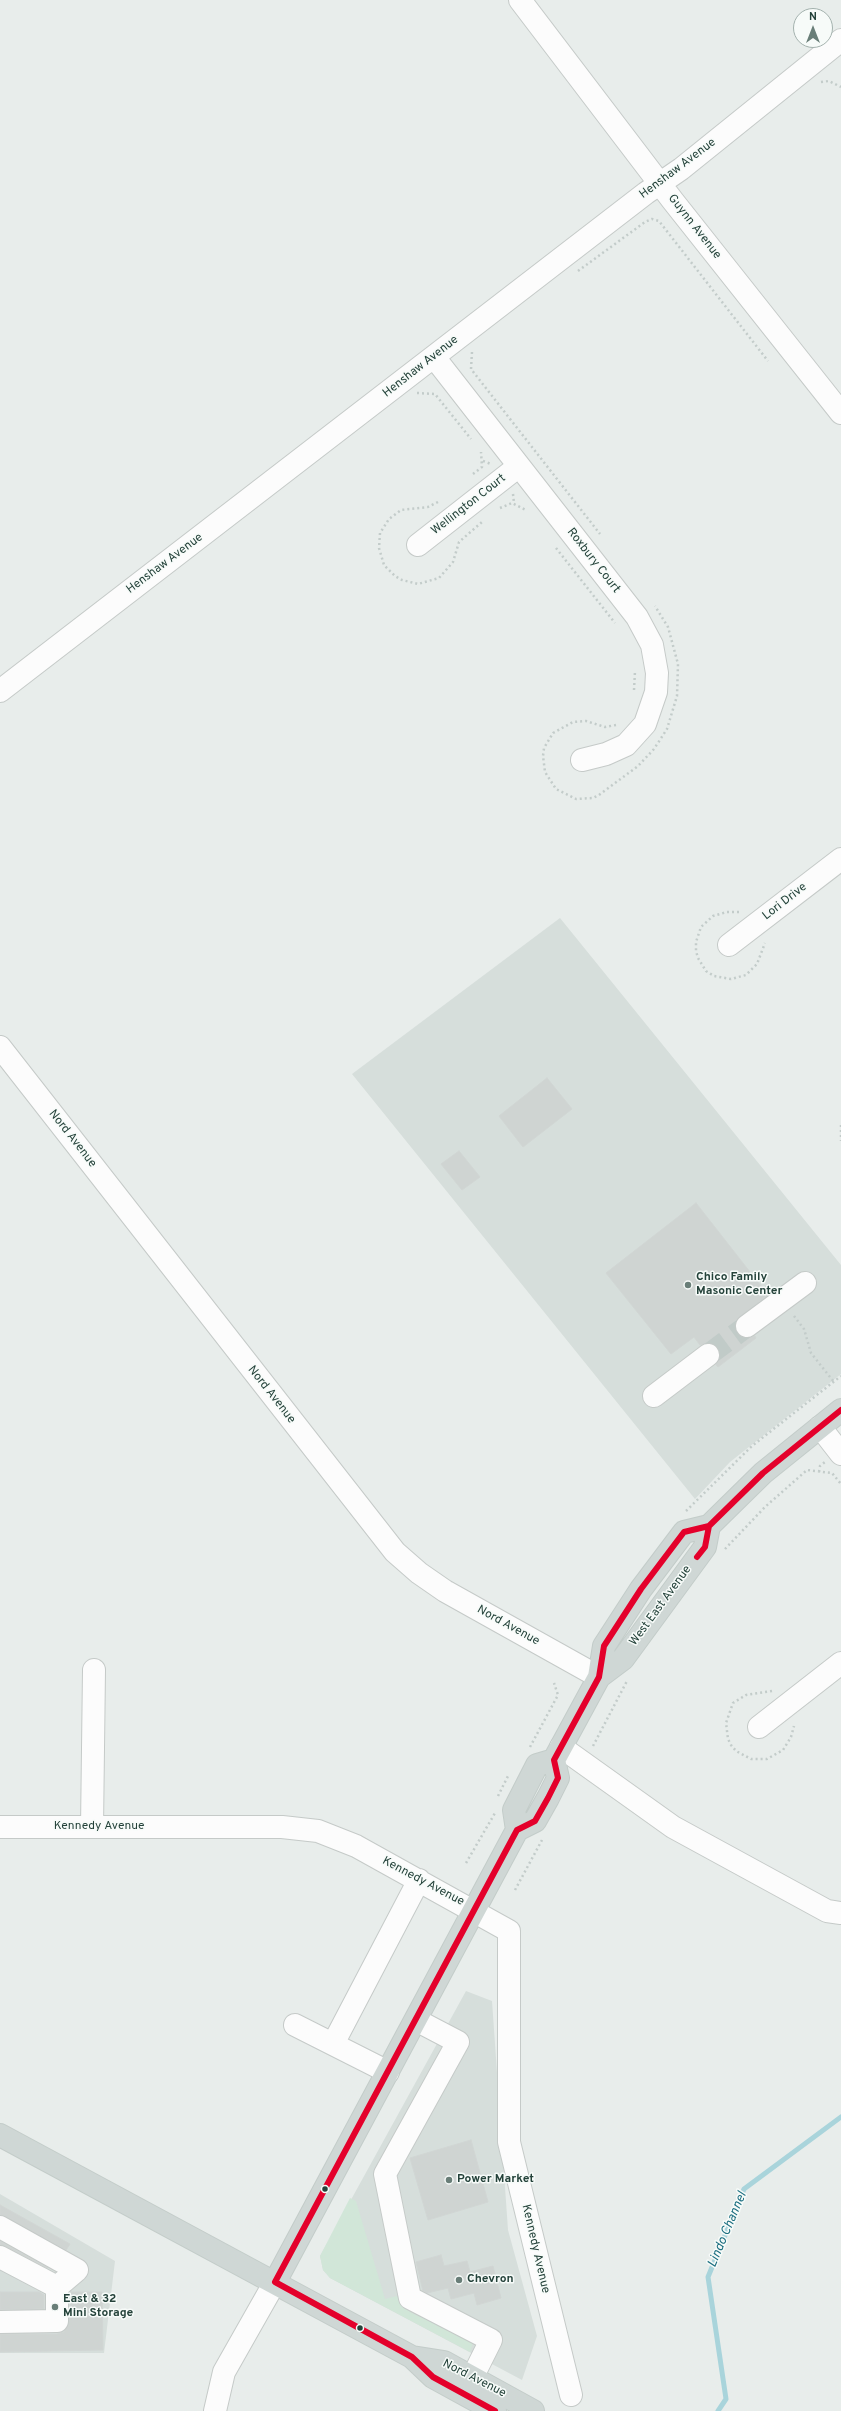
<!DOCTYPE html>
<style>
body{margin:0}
#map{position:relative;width:841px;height:2411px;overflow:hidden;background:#e8edeb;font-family:Overpass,sans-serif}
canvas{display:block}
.north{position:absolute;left:793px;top:8px;width:40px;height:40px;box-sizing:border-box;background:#f7fbf9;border:1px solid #a3b1ad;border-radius:50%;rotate:0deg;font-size:11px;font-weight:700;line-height:16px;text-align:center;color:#24423a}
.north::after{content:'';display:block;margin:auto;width:14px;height:18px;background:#697e78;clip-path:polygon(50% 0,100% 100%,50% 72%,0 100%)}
</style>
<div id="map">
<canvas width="841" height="2411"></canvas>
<div class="north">N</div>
</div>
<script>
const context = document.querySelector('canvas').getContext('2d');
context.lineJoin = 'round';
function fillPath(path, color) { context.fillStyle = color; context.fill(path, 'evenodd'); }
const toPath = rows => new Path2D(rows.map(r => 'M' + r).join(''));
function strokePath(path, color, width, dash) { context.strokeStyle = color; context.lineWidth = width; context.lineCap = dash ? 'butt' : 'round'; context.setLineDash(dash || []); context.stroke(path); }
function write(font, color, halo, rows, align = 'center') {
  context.font = font + ' Overpass,sans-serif'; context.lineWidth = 3; context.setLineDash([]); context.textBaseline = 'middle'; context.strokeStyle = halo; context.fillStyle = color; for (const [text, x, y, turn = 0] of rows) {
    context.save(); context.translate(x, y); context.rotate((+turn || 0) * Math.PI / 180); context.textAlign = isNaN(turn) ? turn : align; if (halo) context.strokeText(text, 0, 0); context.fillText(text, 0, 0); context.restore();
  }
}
fillPath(toPath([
 [560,918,841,1265,841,1374,730,1462,695,1499,352,1074],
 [466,1991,492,2001,508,2230,537,2336,522,2380,330,2278,323,2270,320,2256],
 [0,2194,115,2261,104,2353,0,2353]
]), '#d6dedb');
fillPath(toPath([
 [350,2198,356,2201,385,2299,397,2296,410,2312,439,2326,447,2325,473,2342,470,2352,330,2278,323,2270,320,2256]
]), '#d1e6d8');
strokePath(toPath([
 [718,2411,726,2399,708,2277,744,2189,841,2117]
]), '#a9d4db', 5);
const building = toPath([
 [547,1078,572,1109,523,1147,499,1116,547,1078],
 [459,1151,480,1177,462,1190,441,1164,459,1151],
 [696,1203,768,1295,735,1321,735,1328,742,1337,748,1338,755,1336,756,1338,718,1367,716,1365,720,1354,718,1347,707,1343,700,1345,694,1337,671,1354,606,1273,696,1203],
 [471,2140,488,2202,428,2220,410,2158,471,2140],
 [0,2205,70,2244,66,2250,0,2215,0,2205],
 [0,2241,48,2268,0,2245,0,2241],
 [441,2255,444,2266,467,2261,470,2272,493,2266,501,2298,477,2305,474,2293,451,2299,448,2288,427,2293,423,2291,416,2262,441,2255],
 [0,2292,39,2292,44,2295,44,2309,0,2310,0,2292],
 [71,2292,102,2292,103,2350,0,2352,0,2334,57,2334,64,2332,69,2321,71,2292]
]);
fillPath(building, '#cfd4d2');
strokePath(building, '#d1d6d4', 1);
strokePath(toPath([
 [708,1355,747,1326]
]), '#c1cbc8', 22, [22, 11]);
const minor = toPath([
 [520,0,673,201,841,413],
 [434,357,637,617,652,645,657,673,656,692,645,724,626,745,606,754,582,760],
 [418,545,519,466],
 [0,691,646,193,681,169,841,40],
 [729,945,841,859],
 [0,1047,395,1552,419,1573,445,1591,599,1677],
 [747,1326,805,1283],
 [654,1396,708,1355],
 [820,1427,841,1454],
 [759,1727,841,1663],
 [561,1747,673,1827,827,1911,841,1913],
 [0,1827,282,1827,318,1831,356,1846,509,1931,509,2142,571,2395],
 [92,1827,94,1670],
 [416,2020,458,2042,385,2174,410,2298,491,2340,473,2376],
 [295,2025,388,2072],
 [333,2044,419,1880],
 [0,2227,77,2270,57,2287],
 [0,2257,57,2287],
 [0,2322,57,2321,57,2287],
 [215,2411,224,2372,275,2282]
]);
const major = toPath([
 [599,1677,623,1659,705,1547,709,1526,763,1473,841,1410],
 [517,1830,514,1810,537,1765,554,1760],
 [0,2135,412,2357,433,2377,495,2411],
 [275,2282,517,1830,535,1821,548,1798,558,1778,554,1760,599,1677,604,1646,641,1589,684,1532,709,1526],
 [412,2357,444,2362,533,2411]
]);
strokePath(minor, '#c5cac8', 24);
strokePath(major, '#c3ccc9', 24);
strokePath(toPath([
 [821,82,829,81,841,87],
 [578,271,645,222,652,219,659,221,768,361],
 [472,352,471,369,600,534],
 [417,393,435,394,471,439],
 [483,461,491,464],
 [473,474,482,467,481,452],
 [513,494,514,503],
 [438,502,428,507,401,510,389,519,380,533,379,548,384,565,395,576,402,580,418,584,439,578,453,562,459,542,482,522],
 [500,508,512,503,526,510],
 [556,548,615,623],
 [634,690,635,671],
 [616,725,605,727,586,721,573,722,553,733,544,748,543,756,545,772,556,789,576,799,593,798,599,795,638,766,654,749,667,729,677,696,678,664,668,627,655,606],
 [739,912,727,912,713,916,701,927,696,942,696,951,698,958,706,971,714,976,731,979,746,975,757,964,765,943],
 [841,1125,841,1141],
 [794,1316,804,1329,811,1353,834,1382],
 [819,1472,820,1466,825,1462],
 [686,1511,752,1446,841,1376],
 [725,1549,765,1507,807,1470,832,1473,841,1484],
 [772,1691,746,1695,733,1703,726,1723,728,1739,731,1745,736,1751,751,1759,767,1759,783,1750,791,1737,794,1726],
 [593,1746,627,1681],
 [530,1747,558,1695,554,1683],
 [498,1796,509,1774],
 [466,1863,495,1813],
 [515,1890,542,1840]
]), '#c3ccca', 2.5, [2, 3]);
strokePath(minor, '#fcfcfc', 22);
strokePath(major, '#cfd7d5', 22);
strokePath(toPath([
 [697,1557,705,1547,709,1526,763,1473,841,1410],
 [495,2411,433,2377,412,2357,275,2282,517,1830,535,1821,548,1798,558,1778,554,1760,599,1677,604,1646,641,1589,684,1532,709,1526]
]), '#e4002b', 6);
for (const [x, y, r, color] of [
 [688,1285,4,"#697e78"],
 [449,2180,4,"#697e78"],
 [325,2189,3.5,"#24423a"],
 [459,2280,4,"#697e78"],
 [55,2307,4,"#697e78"],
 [360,2328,3.5,"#24423a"]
]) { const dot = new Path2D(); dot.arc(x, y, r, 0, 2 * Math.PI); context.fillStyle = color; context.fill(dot); strokePath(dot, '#f7fbf9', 1.5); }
write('12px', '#24423a', '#f7fbf9', [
 ["Henshaw Avenue",678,169,-37],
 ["Guynn Avenue",694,227,52],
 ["Henshaw Avenue",421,367,-38],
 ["Wellington Court",469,505,-38],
 ["Roxbury Court",593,561,52],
 ["Henshaw Avenue",165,564,-37],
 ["Lori Drive",785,902,-38],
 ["Nord Avenue",72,1139,52],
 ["Nord Avenue",271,1395,52],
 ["West East Avenue",661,1606,-54],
 ["Nord Avenue",508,1626,29],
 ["Kennedy Avenue",99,1827],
 ["Kennedy Avenue",423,1882,28],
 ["Kennedy Avenue",535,2249,77],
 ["Nord Avenue",474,2379,27]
]);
write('bold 12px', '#24423a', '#f7fbf9', [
 ["Chico Family",696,1278],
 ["Masonic Center",696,1292],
 ["Power Market",457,2180],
 ["Chevron",467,2280],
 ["East & 32",63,2300],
 ["Mini Storage",63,2314]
], 'left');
write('italic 13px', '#1c6f80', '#f7fbf9', [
 ["Lindo Channel",728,2230,-67]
]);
</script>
